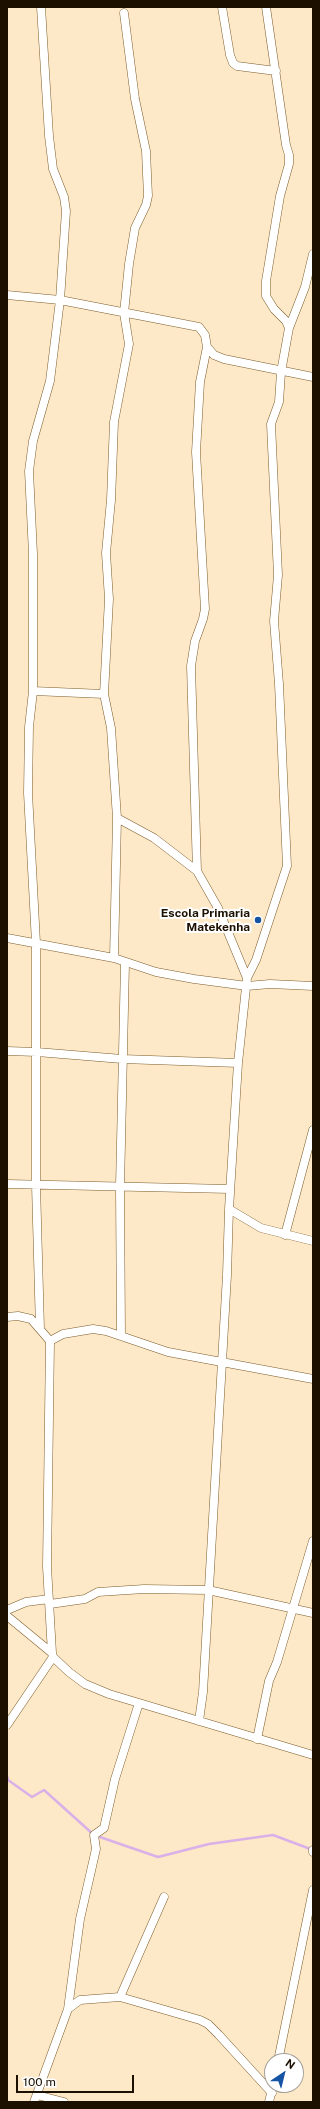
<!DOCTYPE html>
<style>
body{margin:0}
#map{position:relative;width:320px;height:2109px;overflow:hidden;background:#fde8c8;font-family:"Public Sans",sans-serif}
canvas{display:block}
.frame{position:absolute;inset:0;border:8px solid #1c1000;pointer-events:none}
.north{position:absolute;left:264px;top:2053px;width:40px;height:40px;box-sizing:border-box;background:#fff;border:1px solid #a49f99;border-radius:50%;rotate:35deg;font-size:11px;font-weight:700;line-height:16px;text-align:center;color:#1c1000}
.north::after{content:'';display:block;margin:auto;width:14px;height:18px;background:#1553a3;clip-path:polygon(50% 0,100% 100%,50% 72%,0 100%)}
.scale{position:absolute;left:16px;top:2075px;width:118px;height:18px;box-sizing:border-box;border:2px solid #1c1000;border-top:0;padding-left:5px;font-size:12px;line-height:14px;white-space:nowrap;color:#1c1000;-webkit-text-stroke:3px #fff;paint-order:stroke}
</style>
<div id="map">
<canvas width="320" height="2109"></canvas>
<div class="frame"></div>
<div class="north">N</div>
<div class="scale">100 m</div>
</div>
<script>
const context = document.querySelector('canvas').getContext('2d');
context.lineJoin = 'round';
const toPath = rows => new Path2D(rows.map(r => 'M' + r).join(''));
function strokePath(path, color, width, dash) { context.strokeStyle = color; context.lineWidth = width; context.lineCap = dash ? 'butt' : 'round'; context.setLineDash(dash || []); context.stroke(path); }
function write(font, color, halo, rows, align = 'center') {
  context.font = font + ' "Public Sans",sans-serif'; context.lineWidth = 4; context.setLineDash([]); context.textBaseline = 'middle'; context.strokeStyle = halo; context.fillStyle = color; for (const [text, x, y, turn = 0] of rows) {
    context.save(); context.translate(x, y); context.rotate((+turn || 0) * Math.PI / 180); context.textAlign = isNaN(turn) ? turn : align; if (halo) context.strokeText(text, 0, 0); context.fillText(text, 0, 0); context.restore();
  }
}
strokePath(toPath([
 [7,1776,8,1780,32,1797,44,1790,94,1835,158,1857,209,1844,273,1835,313,1850]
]), '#dab0e8', 2.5);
const street = toPath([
 [222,7,230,55,233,63,237,66,276,71],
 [7,295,60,300,199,327,205,335,207,347,200,382,196,452,205,609,203,619,195,641,191,666,197,871],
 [289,328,305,287,313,254],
 [207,347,214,355,224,359,313,377],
 [33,691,104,694],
 [117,818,154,838,197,871,218,908,247,978,238,1063,229,1209,227,1275,203,1692,199,1721],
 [7,938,114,958,156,972,194,979,247,986,270,984,313,986],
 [114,958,117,818,111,728,104,694,109,599,106,553,111,500,114,422,129,344,124,313,129,264,135,228,146,205,148,196,146,151,135,99,124,13],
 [247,978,256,960,287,866,279,684,274,621,278,575,271,424,279,402,281,372,289,328,286,321,274,309,266,296,266,281,280,196,289,164,289,155,286,145,266,7],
 [7,1051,37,1052,122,1059,238,1063],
 [7,1184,230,1189],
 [229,1209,261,1228,313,1241],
 [285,1235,313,1130],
 [7,1317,18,1316,31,1319,50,1341,47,1567,52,1653],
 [40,1329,36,1185,36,943,28,793,29,727,33,691,33,554,29,471,33,441,50,381,60,300,66,211,64,197,53,169,49,136,41,7],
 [121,1336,120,1187,125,963],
 [50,1341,63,1334,93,1329,106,1331,168,1352,313,1379],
 [50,1604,85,1599,98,1592,144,1589,208,1590,313,1613],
 [7,1610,26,1602,49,1599],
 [7,1616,52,1653,53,1657,69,1672,85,1684,109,1694,313,1755],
 [7,1725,53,1657],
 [257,1739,269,1681,277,1662,313,1541],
 [313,1850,313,1852],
 [120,1997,164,1897],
 [68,2009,80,2000,120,1997,200,2020,208,2024,219,2035,272,2093],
 [278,2061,313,1890],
 [37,2095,64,2102],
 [34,2102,68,2009,80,1919,96,1849,94,1835,104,1828,115,1779,139,1703],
 [269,2102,273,2085]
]);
strokePath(street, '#7d5d29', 9);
strokePath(street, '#fff', 8);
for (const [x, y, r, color] of [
 [258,920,4,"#1553a3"]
]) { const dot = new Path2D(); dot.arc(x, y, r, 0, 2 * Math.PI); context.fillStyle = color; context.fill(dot); strokePath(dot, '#fff', 1.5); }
write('bold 12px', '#1c1000', '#fff', [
 ["Escola Primaria",250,913],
 ["Matekenha",250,927]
], 'right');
</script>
